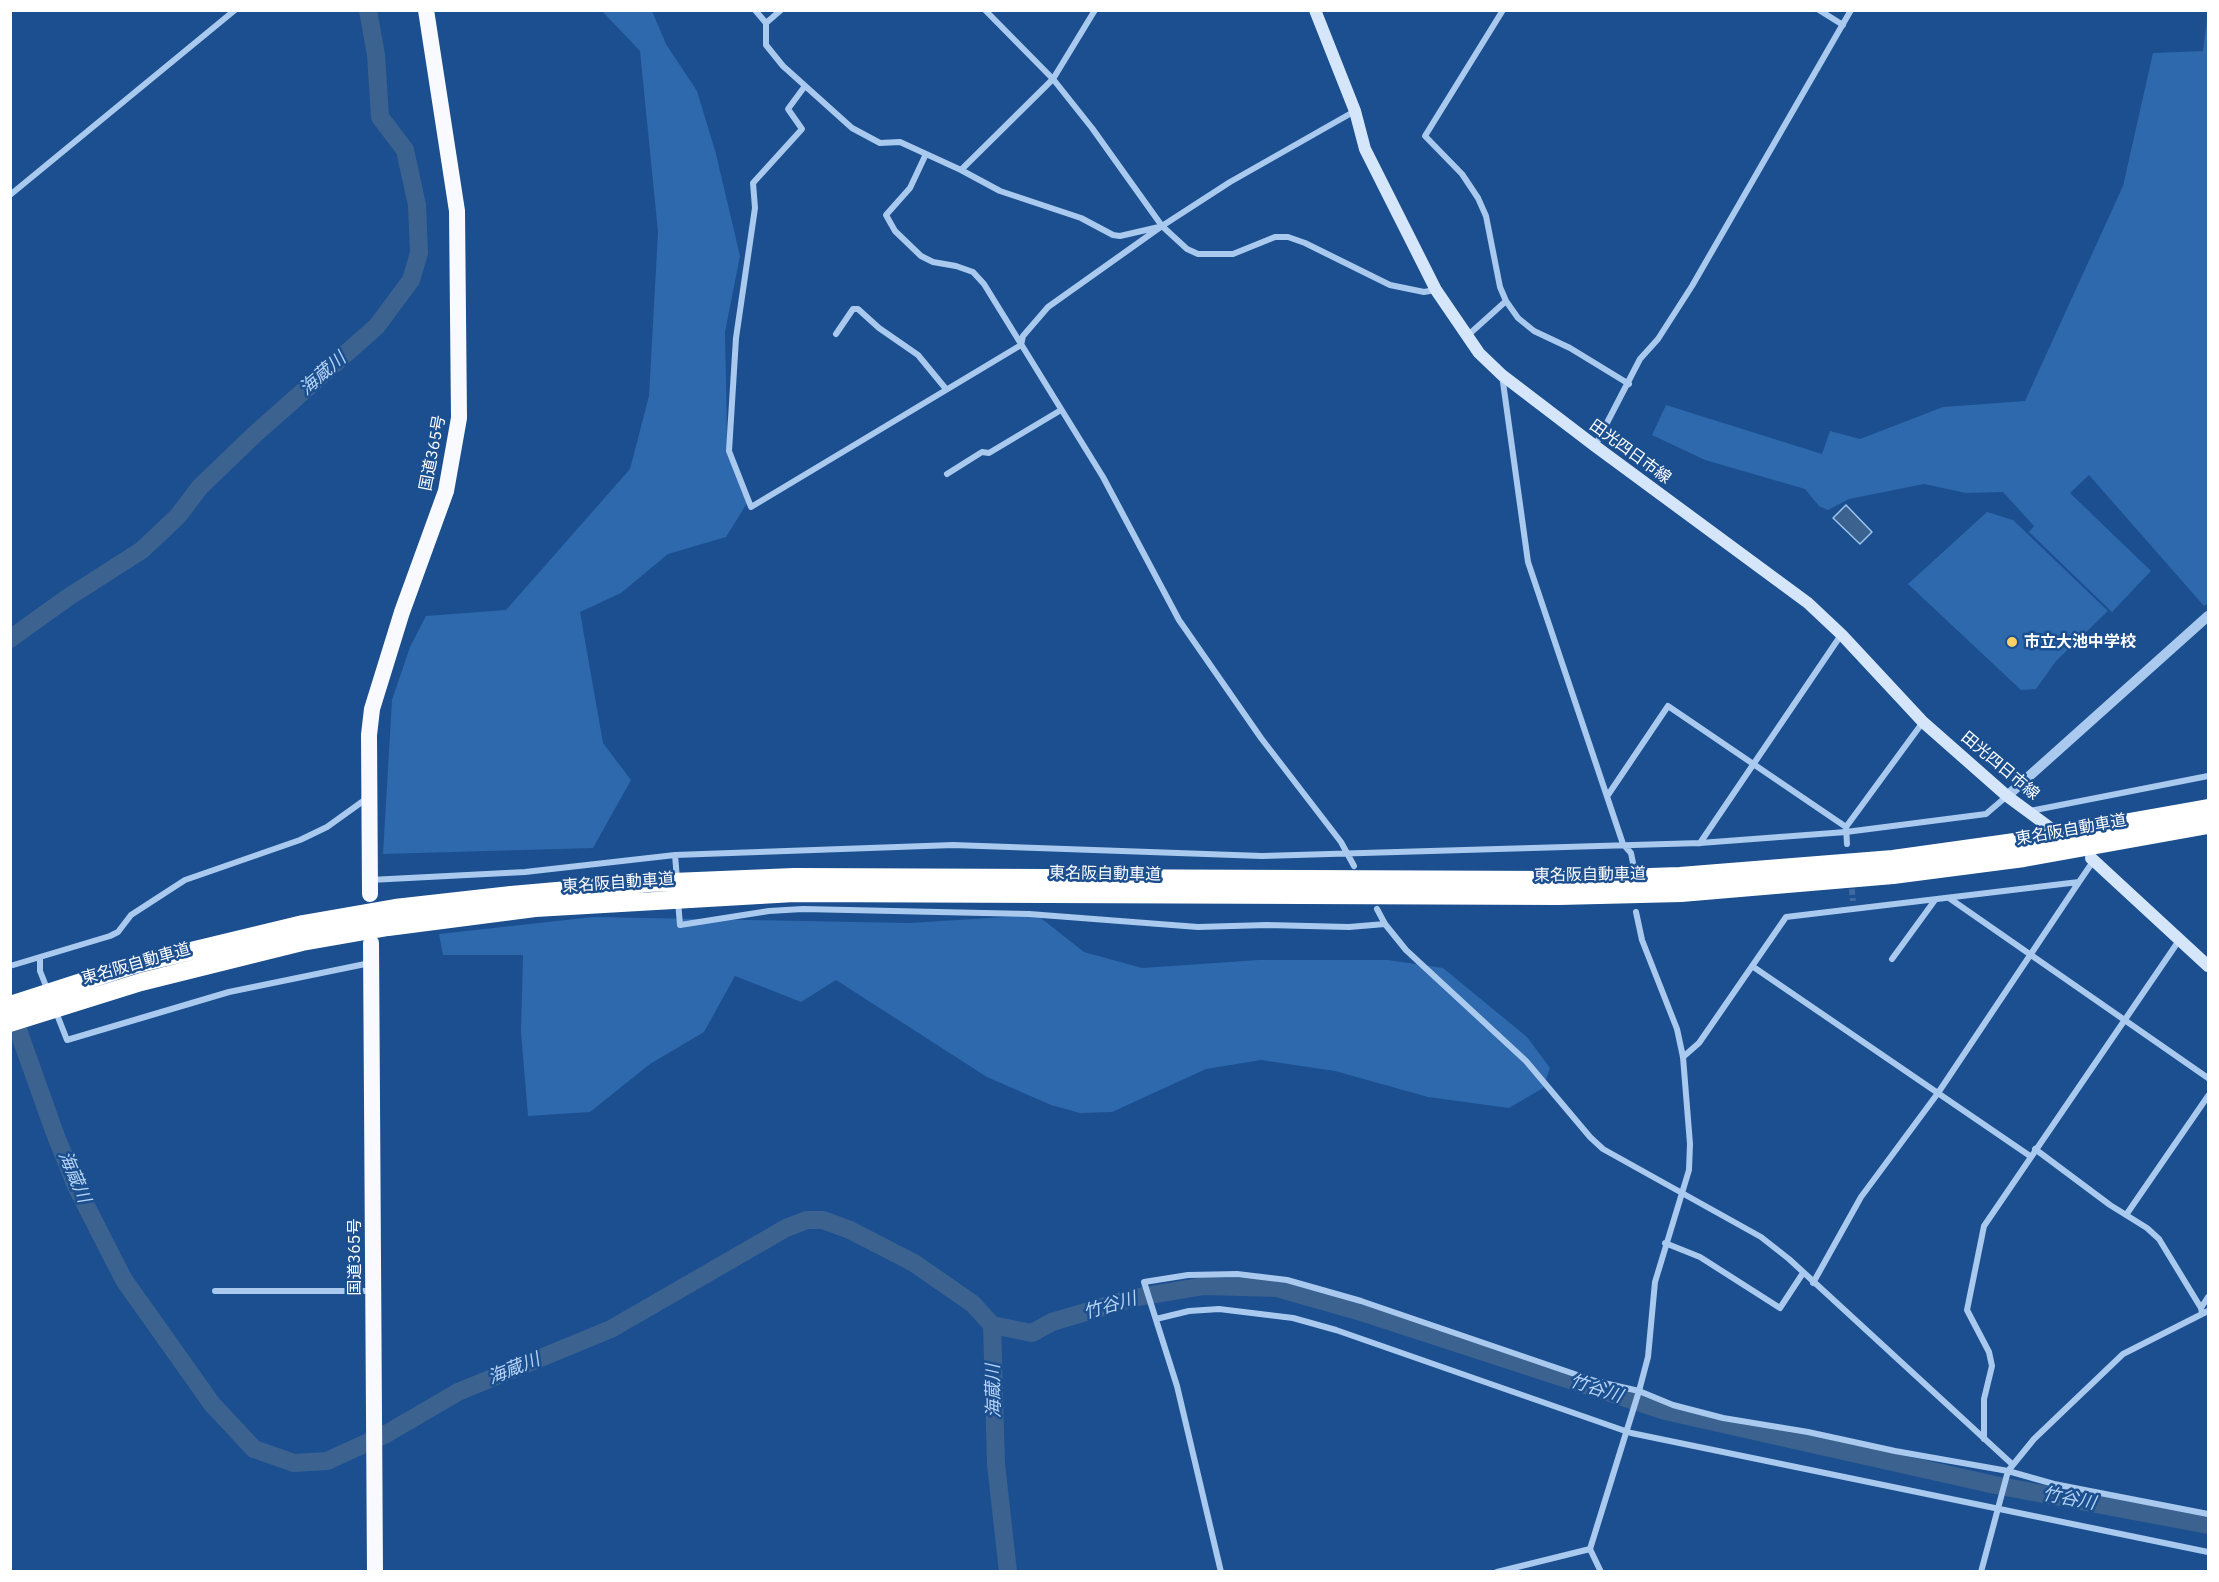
<!DOCTYPE html>
<meta charset="utf-8">
<style>
body{margin:0}
#map{position:relative;width:2219px;height:1582px;overflow:hidden;background:#1b4f8f;font-family:"IBM Plex Sans",sans-serif}
canvas{display:block}
.frame{position:absolute;inset:0;border:12px solid #fff;pointer-events:none}
</style>
<div id="map">
<canvas width="2219" height="1582"></canvas>
<div class="frame"></div>
</div>
<script>
const context = document.querySelector('canvas').getContext('2d');
context.lineJoin = 'round';
function fillPath(path, color) { context.fillStyle = color; context.fill(path, 'evenodd'); }
const toPath = rows => new Path2D(rows.map(r => 'M' + r).join(''));
function strokePath(path, color, width, dash) { context.strokeStyle = color; context.lineWidth = width; context.lineCap = dash ? 'butt' : 'round'; context.setLineDash(dash || []); context.stroke(path); }
function write(font, color, halo, rows, align = 'center') {
  context.font = font + ' "IBM Plex Sans","Noto Sans JP",sans-serif'; context.lineWidth = 5; context.setLineDash([]); context.textBaseline = 'middle'; context.strokeStyle = halo; context.fillStyle = color; for (const [text, x, y, turn = 0] of rows) {
    context.save(); context.translate(x, y); context.rotate((+turn || 0) * Math.PI / 180); context.textAlign = isNaN(turn) ? turn : align; if (halo) context.strokeText(text, 0, 0); context.fillText(text, 0, 0); context.restore();
  }
}
fillPath(toPath([
 [602,11,652,11,666,44,697,91,716,154,740,256,725,332,727,438,749,500,726,537,668,554,621,593,580,612,603,743,631,780,593,848,383,854,392,700,410,647,426,616,506,610,630,469,649,396,658,232,640,51],
 [2208,11,2208,603,2204,606,2089,475,2070,493,2151,571,2112,612,2029,532,2034,526,2003,492,1966,493,1924,484,1849,499,1828,510,1819,506,1805,489,1705,460,1652,435,1666,405,1822,454,1830,431,1860,439,1943,407,2025,401,2123,186,2153,53,2203,51],
 [1987,512,2013,520,2108,611,2056,661,2036,689,2021,690,1908,584],
 [1037,915,1084,952,1142,968,1259,960,1388,960,1443,968,1527,1037,1550,1068,1543,1088,1509,1108,1428,1097,1335,1071,1261,1060,1206,1069,1112,1112,1080,1113,1051,1105,987,1077,836,980,801,1002,735,976,704,1032,650,1064,590,1112,528,1116,521,1032,523,955,443,955,439,934,593,917,910,923]
]), '#2e69ad');
const water = toPath([
 [1846,505,1872,532,1860,544,1833,518,1846,505]
]);
fillPath(water, '#3c6290');
strokePath(water, '#9cc4f0', 1.5);
strokePath(toPath([
 [10,639,67,598,142,550,178,516,200,487,254,435,377,326,411,280,419,253,417,205,405,150,380,117,376,55,368,10],
 [10,1007,54,1131,76,1186,124,1280,212,1404,254,1449,294,1463,327,1461,386,1434,458,1392,611,1329,786,1228,807,1220,823,1220,850,1230,914,1263,973,1304,992,1325,996,1464,1008,1572],
 [992,1325,1032,1333,1052,1322,1133,1298,1204,1286,1277,1288,1358,1311,1665,1411,1995,1485,2208,1525]
]), '#3c6290', 18);
strokePath(toPath([
 [1851,880,1853,901]
]), '#3d69a0', 6, [6, 3]);
strokePath(toPath([
 [755,10,766,23,766,45,783,66,852,128,880,143,900,142,961,170,1053,79,1095,10],
 [985,10,1053,79,1092,128,1162,226,1187,249,1198,254,1233,254,1275,237,1288,237,1305,243,1390,285,1424,292,1435,290],
 [1503,10,1425,136,1462,174,1478,198,1486,216,1500,287,1506,301,1518,318,1534,331,1570,348,1629,384],
 [1819,10,1843,25],
 [766,23,781,10],
 [805,86,788,109,802,129,753,183,755,208,736,338,729,451,751,507,1021,345,1023,336,1048,307,1162,226,1230,182,1355,111],
 [926,154,910,188,886,215,895,231,921,256,933,262,956,266,973,272,984,284,1103,477,1179,620,1261,738,1341,842,1354,866],
 [961,170,1000,191,1081,218,1113,235,1120,236,1159,227],
 [10,195,235,10],
 [836,334,853,309,858,309,879,328,918,355,946,389],
 [1466,337,1506,301],
 [1502,375,1528,562,1623,844,1631,853,1633,863],
 [1595,446,1640,359,1658,339,1692,286,1851,10],
 [947,474,982,452,989,453,1061,410],
 [1608,795,1668,706,1846,827],
 [2030,811,2208,776],
 [1700,843,1841,635],
 [1847,844,1846,827,1923,722],
 [675,855,677,879],
 [370,880,525,872,675,855,953,845,1262,856,1700,843,1846,832,1986,814,2007,796],
 [1949,898,2208,1078],
 [678,901,680,925,769,911,803,909,1029,914,1198,927,1267,925,1349,927,1385,924],
 [1377,909,1385,924,1406,950,1526,1061,1590,1137,1603,1149,1761,1237,1789,1259,2013,1465],
 [40,957,40,971,48,991],
 [1892,959,1935,900],
 [10,966,110,936,118,932,131,915,185,880,300,840,327,827,366,799],
 [1752,966,2030,1156],
 [56,1012,67,1040,229,992,370,963],
 [1683,1057,1699,1043,1786,917,2079,882,2094,860],
 [2035,1149,2110,1205,2147,1228,2159,1239,2201,1308,2202,1313],
 [2126,1215,2208,1096],
 [1665,1243,1700,1257,1780,1308,1803,1273],
 [1813,1283,1861,1197,1938,1093,2079,882],
 [215,1291,370,1291],
 [2201,1308,2208,1297],
 [1156,1319,1189,1311,1219,1309,1293,1318,1336,1330,1631,1433,2208,1552],
 [1984,1439,1984,1399,1992,1366,1989,1352,1967,1310,1984,1226,2180,939],
 [1221,1572,1177,1386,1144,1282,1188,1275,1237,1274,1287,1280,1361,1301,1595,1381,1639,1391,1673,1405,1723,1418,1808,1432,1895,1451,2008,1471,2054,1484,2208,1514],
 [1497,1572,1590,1549],
 [1601,1572,1590,1549,1639,1391,1648,1357,1655,1282,1689,1170,1690,1144,1683,1057,1677,1029,1642,940,1636,912],
 [1981,1572,2008,1471,2034,1439,2123,1354,2208,1311]
]), '#a9c9ee', 6);
strokePath(toPath([
 [2007,796,2208,616]
]), '#a9c9ee', 10);
strokePath(toPath([
 [1315,10,1355,111,1365,149,1436,290,1479,353,1502,375,1595,446,1808,603,1842,635,1923,722,2007,796,2049,827],
 [2091,858,2208,966]
]), '#d6e6fa', 12);
strokePath(toPath([
 [370,894,369,735,372,709,402,612,446,491,459,418,457,211,426,10],
 [371,943,375,1572]
]), '#f8faff', 16);
strokePath(toPath([
 [10,1005,137,964,303,924,395,908,511,895,648,883,794,877,1559,880,1680,876,1893,859,2022,841,2208,808],
 [10,1023,141,982,302,942,388,927,535,908,794,893,1559,896,1681,893,1893,875,2024,858,2208,825]
]), '#fff', 18);
for (const [x, y, r, color] of [
 [2012,642,6,"#ffd166"]
]) { const dot = new Path2D(); dot.arc(x, y, r, 0, 2 * Math.PI); context.fillStyle = color; context.fill(dot); strokePath(dot, '#1b4f8f', 2); }
write('16px', '#fff', '#1b4f8f', [
 ["田光四日市線",1630,452,36],
 ["国道365号",433,453,-79],
 ["田光四日市線",2000,766,40],
 ["東名阪自動車道",2071,830,-10],
 ["東名阪自動車道",1105,874,1],
 ["東名阪自動車道",1590,875,-1],
 ["東名阪自動車道",618,883,-4],
 ["東名阪自動車道",136,964,-16],
 ["国道365号",355,1257,-90]
]);
write('bold 16px', '#fff', '#1b4f8f', [
 ["市立大池中学校",2024,642]
], 'left');
write('italic 18px', '#b5d3f5', '#1b4f8f', [
 ["海蔵川",323,374,-41],
 ["海蔵川",74,1177,67],
 ["竹谷川",1110,1306,-16],
 ["海蔵川",514,1369,-22],
 ["竹谷川",1596,1389,18],
 ["海蔵川",994,1391,-91],
 ["竹谷川",2069,1499,11]
]);
</script>
